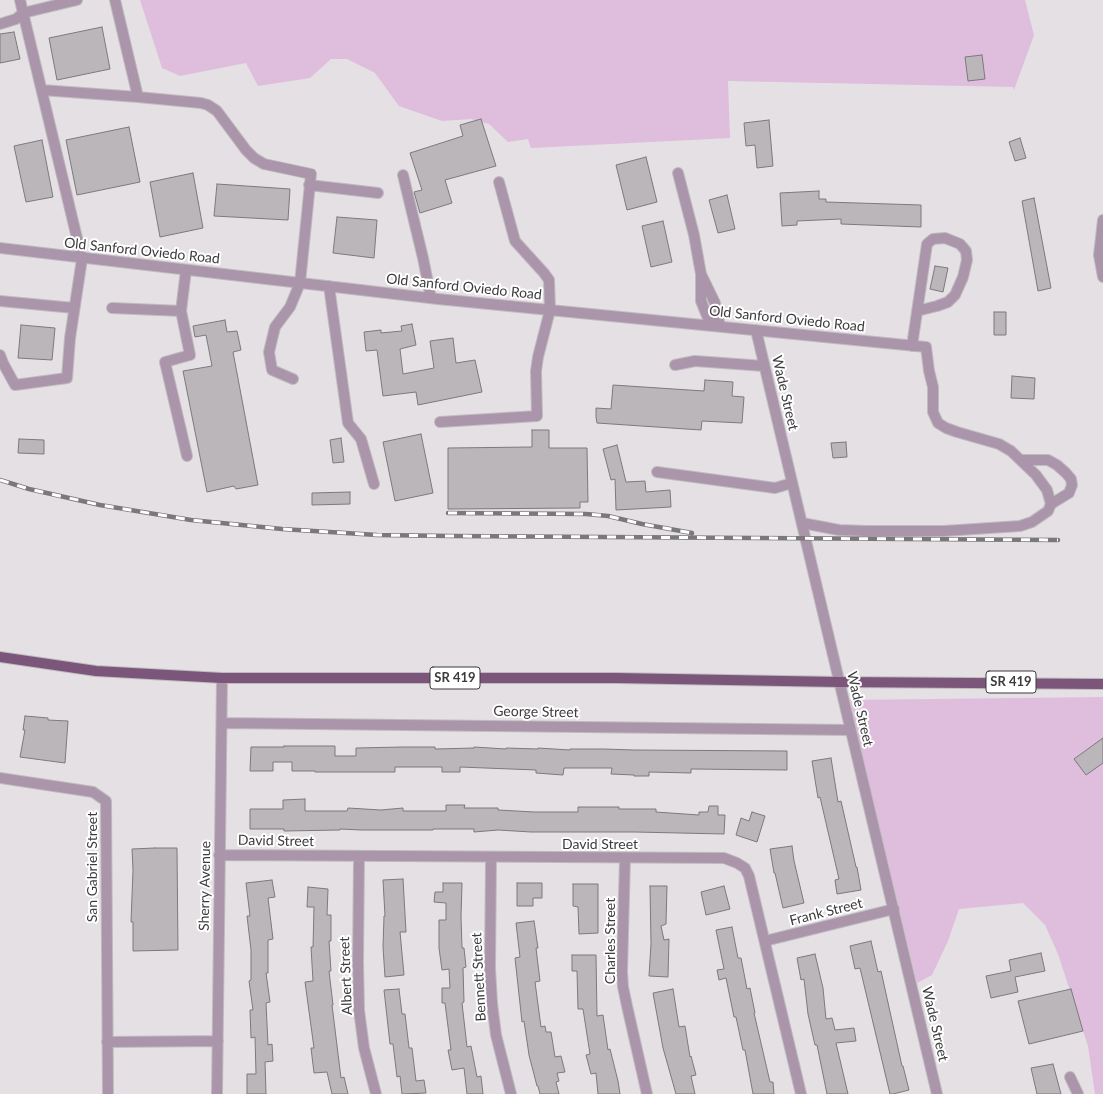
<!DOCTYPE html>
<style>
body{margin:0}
canvas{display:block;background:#e4e0e4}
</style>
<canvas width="1103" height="1094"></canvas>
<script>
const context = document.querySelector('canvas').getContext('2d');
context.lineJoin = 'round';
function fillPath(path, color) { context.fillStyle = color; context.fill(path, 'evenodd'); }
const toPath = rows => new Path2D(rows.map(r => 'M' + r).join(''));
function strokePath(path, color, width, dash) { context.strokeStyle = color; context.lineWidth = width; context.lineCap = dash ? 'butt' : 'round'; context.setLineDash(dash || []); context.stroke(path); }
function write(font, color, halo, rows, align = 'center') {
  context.font = font + ' Lato,sans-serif'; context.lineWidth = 4; context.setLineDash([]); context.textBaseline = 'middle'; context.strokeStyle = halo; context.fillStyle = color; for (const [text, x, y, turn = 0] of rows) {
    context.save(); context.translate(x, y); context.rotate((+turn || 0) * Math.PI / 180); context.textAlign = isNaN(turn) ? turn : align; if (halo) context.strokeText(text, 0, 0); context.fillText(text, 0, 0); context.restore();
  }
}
fillPath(toPath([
 [140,0,1025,0,1034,35,1014,90,1013,87,728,81,730,138,531,148,528,139,508,142,489,124,471,119,442,121,399,106,375,73,347,59,331,59,310,78,258,86,246,63,180,76,162,68],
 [1103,697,1103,1094,1095,1094,1088,1046,1058,954,1045,925,1023,903,959,909,948,941,932,975,917,983,856,729,856,723,855,723,850,700]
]), '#debedc');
const building = toPath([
 [102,27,110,69,57,80,49,38,102,27],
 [14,32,20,59,0,63,0,34,14,32],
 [982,55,985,79,968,81,965,57,982,55],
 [481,119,496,166,445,180,452,203,420,213,414,192,422,190,410,153,463,136,460,125,481,119],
 [769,120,773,166,757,168,755,145,746,146,744,123,769,120],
 [129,127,140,182,77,195,66,140,129,127],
 [1020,138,1026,158,1015,161,1009,142,1020,138],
 [42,140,53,197,26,202,14,146,42,140],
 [646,157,657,202,627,210,616,165,646,157],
 [193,173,203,228,160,237,150,182,193,173],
 [217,184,290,189,288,220,214,216,217,184],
 [819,191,819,199,826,199,826,202,921,205,921,227,841,224,841,219,797,221,797,225,782,226,780,193,819,191],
 [727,195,735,229,718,233,709,200,727,195],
 [1034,198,1051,288,1038,291,1022,201,1034,198],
 [337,217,377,220,374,258,333,253,337,217],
 [663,221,672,262,651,267,642,226,663,221],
 [935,266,948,268,943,292,930,289,935,266],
 [994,312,1006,312,1006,335,994,335,994,312],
 [225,320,227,332,237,331,241,350,233,352,258,485,236,489,234,486,207,492,183,371,212,366,206,335,195,337,193,326,225,320],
 [412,324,416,345,400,349,403,374,434,368,430,341,453,338,456,363,475,360,482,392,418,405,416,392,383,396,377,350,366,351,364,332,381,330,381,333,402,331,401,326,412,324],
 [21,325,55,328,52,360,18,358,21,325],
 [1012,376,1035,378,1034,399,1011,398,1012,376],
 [705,380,733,382,732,396,744,397,742,423,702,421,701,430,597,423,596,417,596,408,611,409,613,385,704,391,705,380],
 [532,430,549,430,549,448,587,448,588,502,580,502,580,508,448,509,448,448,532,447,532,430],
 [421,434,433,493,395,501,383,442,421,434],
 [341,438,344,462,333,463,330,440,341,438],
 [19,439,44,440,44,454,18,453,19,439],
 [846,442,847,457,833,458,831,443,846,442],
 [617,445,626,482,645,481,646,492,670,490,671,507,616,510,615,479,611,480,603,449,617,445],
 [350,492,350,504,312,505,312,493,350,492],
 [25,716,48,718,48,720,68,721,65,763,20,757,25,730,23,730,25,716],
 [1103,738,1103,763,1086,775,1074,759,1103,738],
 [284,746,335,746,335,756,356,756,356,748,403,747,435,747,435,749,474,748,474,747,506,749,506,748,538,749,538,748,570,750,570,749,604,749,634,750,787,751,787,770,691,769,691,773,649,772,649,776,634,776,634,775,611,774,612,768,564,768,563,775,536,773,536,770,460,767,460,772,442,772,442,767,395,767,395,772,315,772,315,771,292,771,292,762,273,762,273,771,250,771,251,747,284,747,284,746],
 [831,758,838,802,841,801,856,867,857,867,861,890,837,894,835,880,839,879,820,797,818,798,812,761,831,758],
 [305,799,305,811,347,811,348,808,381,810,403,808,403,811,446,811,446,805,465,805,464,808,498,808,498,810,534,812,578,812,578,807,619,807,619,809,656,809,656,812,699,815,699,812,708,812,709,806,718,806,718,815,725,815,724,834,635,832,531,832,498,830,474,832,474,829,433,829,433,830,361,830,340,829,340,830,284,831,284,829,250,829,250,809,283,809,283,800,305,799],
 [752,812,765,816,757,842,736,835,741,818,749,821,752,812],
 [792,846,794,861,804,903,783,908,775,873,774,873,770,849,792,846],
 [155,848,177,848,178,950,133,951,133,922,131,922,133,870,132,849,155,848],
 [403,879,406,932,400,932,404,975,385,977,383,947,384,916,385,916,383,880,403,879],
 [272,880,275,897,268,898,273,939,268,940,268,973,266,973,270,1002,266,1003,268,1045,272,1044,273,1061,265,1062,266,1094,247,1094,247,1074,256,1074,255,1037,251,1038,250,1010,253,1010,249,981,251,980,251,950,247,916,250,916,246,883,272,880],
 [443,883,462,883,461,917,462,948,464,948,466,967,463,968,464,1002,462,1003,467,1047,471,1046,477,1077,481,1076,483,1094,467,1094,464,1068,452,1070,448,1050,451,1050,445,1003,442,1003,442,988,450,988,449,969,442,970,439,948,439,920,446,920,446,903,434,902,435,892,443,892,443,883],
 [517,883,542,883,542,898,533,898,533,906,517,906,517,883],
 [573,884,598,884,598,933,579,934,578,907,573,906,573,884],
 [650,886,667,886,666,924,661,926,664,940,669,939,668,977,649,976,651,944,650,886],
 [724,886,730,909,706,915,701,892,724,886],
 [308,887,328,889,327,915,331,915,331,941,329,941,331,971,329,971,333,1005,332,1005,341,1078,344,1077,348,1094,332,1094,327,1072,314,1073,311,1048,314,1048,305,982,313,981,311,947,313,947,314,907,307,907,308,887],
 [534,921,538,948,536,948,540,981,535,982,541,1027,545,1026,546,1032,551,1032,555,1057,561,1056,565,1072,557,1073,559,1081,556,1082,559,1094,540,1094,538,1086,537,1086,529,1055,524,1021,522,1022,515,958,520,957,516,923,534,921],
 [732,927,738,958,741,958,747,989,750,988,755,1013,754,1013,770,1082,773,1082,774,1094,753,1094,745,1050,743,1050,736,1017,734,1017,726,978,719,980,717,970,724,969,716,930,732,927],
 [871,941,878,972,881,971,902,1066,903,1066,909,1090,893,1094,890,1094,860,968,855,969,850,946,871,941],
 [1041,953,1045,971,1015,977,1018,992,991,998,986,976,1011,971,1009,960,1041,953],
 [815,954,823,988,826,1019,832,1018,835,1030,854,1028,856,1041,836,1043,848,1094,827,1094,817,1045,815,1045,808,1014,804,979,801,980,797,958,815,954],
 [572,955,596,955,597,1016,603,1015,608,1050,610,1049,618,1081,620,1094,598,1094,596,1073,591,1074,586,1055,590,1054,583,1009,578,1009,577,971,572,971,572,955],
 [399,989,402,1014,405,1014,409,1048,412,1048,416,1081,424,1080,426,1093,402,1094,400,1076,397,1077,393,1044,390,1044,384,990,399,989],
 [673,989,679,1027,685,1026,690,1057,691,1056,696,1075,691,1076,695,1094,676,1094,663,1048,653,993,673,989],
 [1071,989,1083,1031,1029,1044,1018,1001,1071,989],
 [1053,1064,1061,1094,1037,1094,1031,1068,1053,1064]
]);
fillPath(building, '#bab6b9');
strokePath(building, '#7d797d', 1);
const minor = toPath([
 [115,0,138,97,201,103,208,105,217,111,246,150,254,158,264,164,311,174,300,283,290,307,275,327,269,352,272,370,293,379],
 [0,24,16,19,23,13,77,0],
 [42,90,138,97],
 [678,173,694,235,701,274],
 [403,175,423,258,431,298],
 [309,185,378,193],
 [1103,220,1099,255,1103,277],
 [0,248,438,299,926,347,929,371,933,387,933,412,938,423,946,428,957,432,999,444,1011,451,1036,475,1047,490,1051,504,1069,493,1072,485,1071,479,1066,473,1057,465,1048,460,1021,460],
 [329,286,348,423,361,439,374,484],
 [0,301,74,308],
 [112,308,181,311,186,270],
 [181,311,190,355,165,362,187,456],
 [711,326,701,301,701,274,715,303,720,326],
 [756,330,937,1094],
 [912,346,927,244,933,239,945,238,960,244,966,251,967,260,963,277,955,295,948,302,937,306,917,311],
 [0,355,3,363,15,385,67,378,70,338,82,259,20,0],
 [675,365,695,361,764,366],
 [440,422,537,416,536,371,538,357,550,310,549,280,544,273,515,241,499,182],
 [657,472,775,488,792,483],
 [802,523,839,530,867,531,944,531,1020,526,1032,522,1048,511,1051,504],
 [222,723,850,730],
 [0,778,93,792,106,801,108,1094],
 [219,855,724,858,737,863,745,868,749,876,801,1094],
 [359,856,358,962,359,1010,364,1048,376,1094],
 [491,857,490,968,492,1003,496,1035,511,1094],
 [625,858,622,972,623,987,627,1006,647,1094],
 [765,941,894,909],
 [107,1042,218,1041],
 [1070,1077,1078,1094],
 [217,1094,222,678]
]);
const major = toPath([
 [0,657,96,671,222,678,616,678,839,682,1103,684]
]);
strokePath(minor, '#bfbcbf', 12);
strokePath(major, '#bfbcbf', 12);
strokePath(minor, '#ab95aa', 10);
strokePath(major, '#7c557a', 10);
const rail = toPath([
 [0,480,29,489,100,505,191,520,282,529,377,535,451,536,1058,540],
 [448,513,586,514,608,516,642,524,692,533]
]);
strokePath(rail, '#7b787b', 4.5);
strokePath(rail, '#fff', 3, [9]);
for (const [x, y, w] of [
 [455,678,50],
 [1011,682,50]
]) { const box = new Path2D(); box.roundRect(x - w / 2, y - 11, w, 22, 3); context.fillStyle = '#fff'; context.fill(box); strokePath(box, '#3d3b3d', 1); }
write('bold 13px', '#3d3b3d', null, [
 ["SR 419",455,678],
 ["SR 419",1011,682]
]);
write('14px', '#3d3b3d', '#fff', [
 ["Old Sanford Oviedo Road",142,251,6],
 ["Old Sanford Oviedo Road",464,287,6],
 ["Old Sanford Oviedo Road",787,319,6],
 ["Wade Street",785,393,77],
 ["Wade Street",860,709,77],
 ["George Street",536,712,1],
 ["David Street",276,841,1],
 ["David Street",600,844],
 ["San Gabriel Street",92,867,-90],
 ["Sherry Avenue",205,886,-89],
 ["Frank Street",826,912,-14],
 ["Charles Street",610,941,-90],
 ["Albert Street",346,976,-92],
 ["Bennett Street",479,977,-93],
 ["Wade Street",935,1024,77]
]);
</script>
